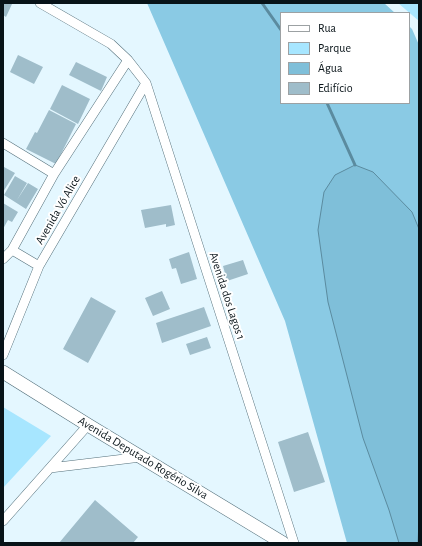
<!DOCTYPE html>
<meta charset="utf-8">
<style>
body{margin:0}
#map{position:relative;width:422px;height:546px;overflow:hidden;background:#e4f7ff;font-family:"Alegreya Sans",sans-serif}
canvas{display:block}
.frame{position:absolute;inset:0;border:4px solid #081318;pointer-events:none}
.legend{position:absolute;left:280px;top:12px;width:130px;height:92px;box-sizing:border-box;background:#fff;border:1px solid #9ca1a3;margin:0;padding:5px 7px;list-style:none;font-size:12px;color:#081318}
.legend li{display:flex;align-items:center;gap:8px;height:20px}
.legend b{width:20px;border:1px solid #9ca1a3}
</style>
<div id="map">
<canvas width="422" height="546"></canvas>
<div class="frame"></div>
<ul class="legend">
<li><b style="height:5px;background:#fff"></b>Rua</li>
<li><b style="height:11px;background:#a7e6ff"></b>Parque</li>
<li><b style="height:11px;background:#7fbfd9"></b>Água</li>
<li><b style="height:11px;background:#9fbdca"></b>Edifício</li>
</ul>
</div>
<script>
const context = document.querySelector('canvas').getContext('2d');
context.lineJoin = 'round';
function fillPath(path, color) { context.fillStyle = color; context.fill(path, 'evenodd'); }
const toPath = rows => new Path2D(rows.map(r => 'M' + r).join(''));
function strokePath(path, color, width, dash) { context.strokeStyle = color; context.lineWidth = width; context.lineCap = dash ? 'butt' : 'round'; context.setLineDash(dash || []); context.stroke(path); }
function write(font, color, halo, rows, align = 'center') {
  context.font = font + ' "Alegreya Sans",sans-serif'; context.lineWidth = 4; context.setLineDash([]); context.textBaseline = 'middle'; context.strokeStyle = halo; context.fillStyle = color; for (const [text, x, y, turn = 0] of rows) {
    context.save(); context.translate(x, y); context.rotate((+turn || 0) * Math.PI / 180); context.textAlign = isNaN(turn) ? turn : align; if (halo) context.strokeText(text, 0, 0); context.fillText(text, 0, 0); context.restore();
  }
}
fillPath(toPath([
 [398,3,419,3,419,21],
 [3,407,51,436,3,488]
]), '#a7e6ff');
fillPath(toPath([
 [147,3,384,3,395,13,281,13,281,103,409,103,409,26,412,29,419,45,419,543,347,543,285,321]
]), '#8acae4');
const water = toPath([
 [355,165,373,172,412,212,419,229,419,520,418,543,399,543,389,510,363,438,328,302,318,230,324,192,335,175,355,165]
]);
fillPath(water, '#7fbfd9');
strokePath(water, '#5b8b9f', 1);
strokePath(toPath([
 [262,3,281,30],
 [327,103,355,165]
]), '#5b8b9f', 3);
fillPath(toPath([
 [3,3,11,3,12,4,6,17,3,15],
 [18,55,43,67,34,84,10,72],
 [76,62,107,77,101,91,69,75],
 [62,85,90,99,78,124,50,109],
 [49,110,76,124,56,164,26,149,35,132,37,133],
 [4,167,15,173,3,192,3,168],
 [15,176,27,183,17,200,28,183,38,189,26,209,4,195],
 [3,203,18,212,12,222,8,220,3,229],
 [171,205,175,225,166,227,166,224,145,228,141,210],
 [189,252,197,279,181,284,176,268,172,269,169,259],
 [243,260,248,274,227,281,223,266],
 [162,291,170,309,153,316,145,298],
 [91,297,116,311,88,363,63,349],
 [204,307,211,326,162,343,156,323],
 [207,337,211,348,190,355,186,344],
 [308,432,325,482,294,492,278,442],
 [95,500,138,537,133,543,59,543]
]), '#9fbdca');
const street = toPath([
 [40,3,111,44,128,60,146,83,294,543],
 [3,143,54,174],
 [12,250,39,266],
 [3,259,12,250,54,174,128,60],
 [3,355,39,266,146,83],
 [50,468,141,457],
 [3,521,88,425]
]);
const secondary = toPath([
 [3,372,88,425,283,543]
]);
strokePath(street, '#54707b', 10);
strokePath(secondary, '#54707b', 14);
strokePath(street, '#fff', 9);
strokePath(secondary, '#fff', 13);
write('12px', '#081318', '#fff', [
 ["Avenida Vó Alice",58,210,-60],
 ["Avenida dos Lagos 1",227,296,72],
 ["Avenida Deputado Rogério Silva",143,458,31]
]);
</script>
